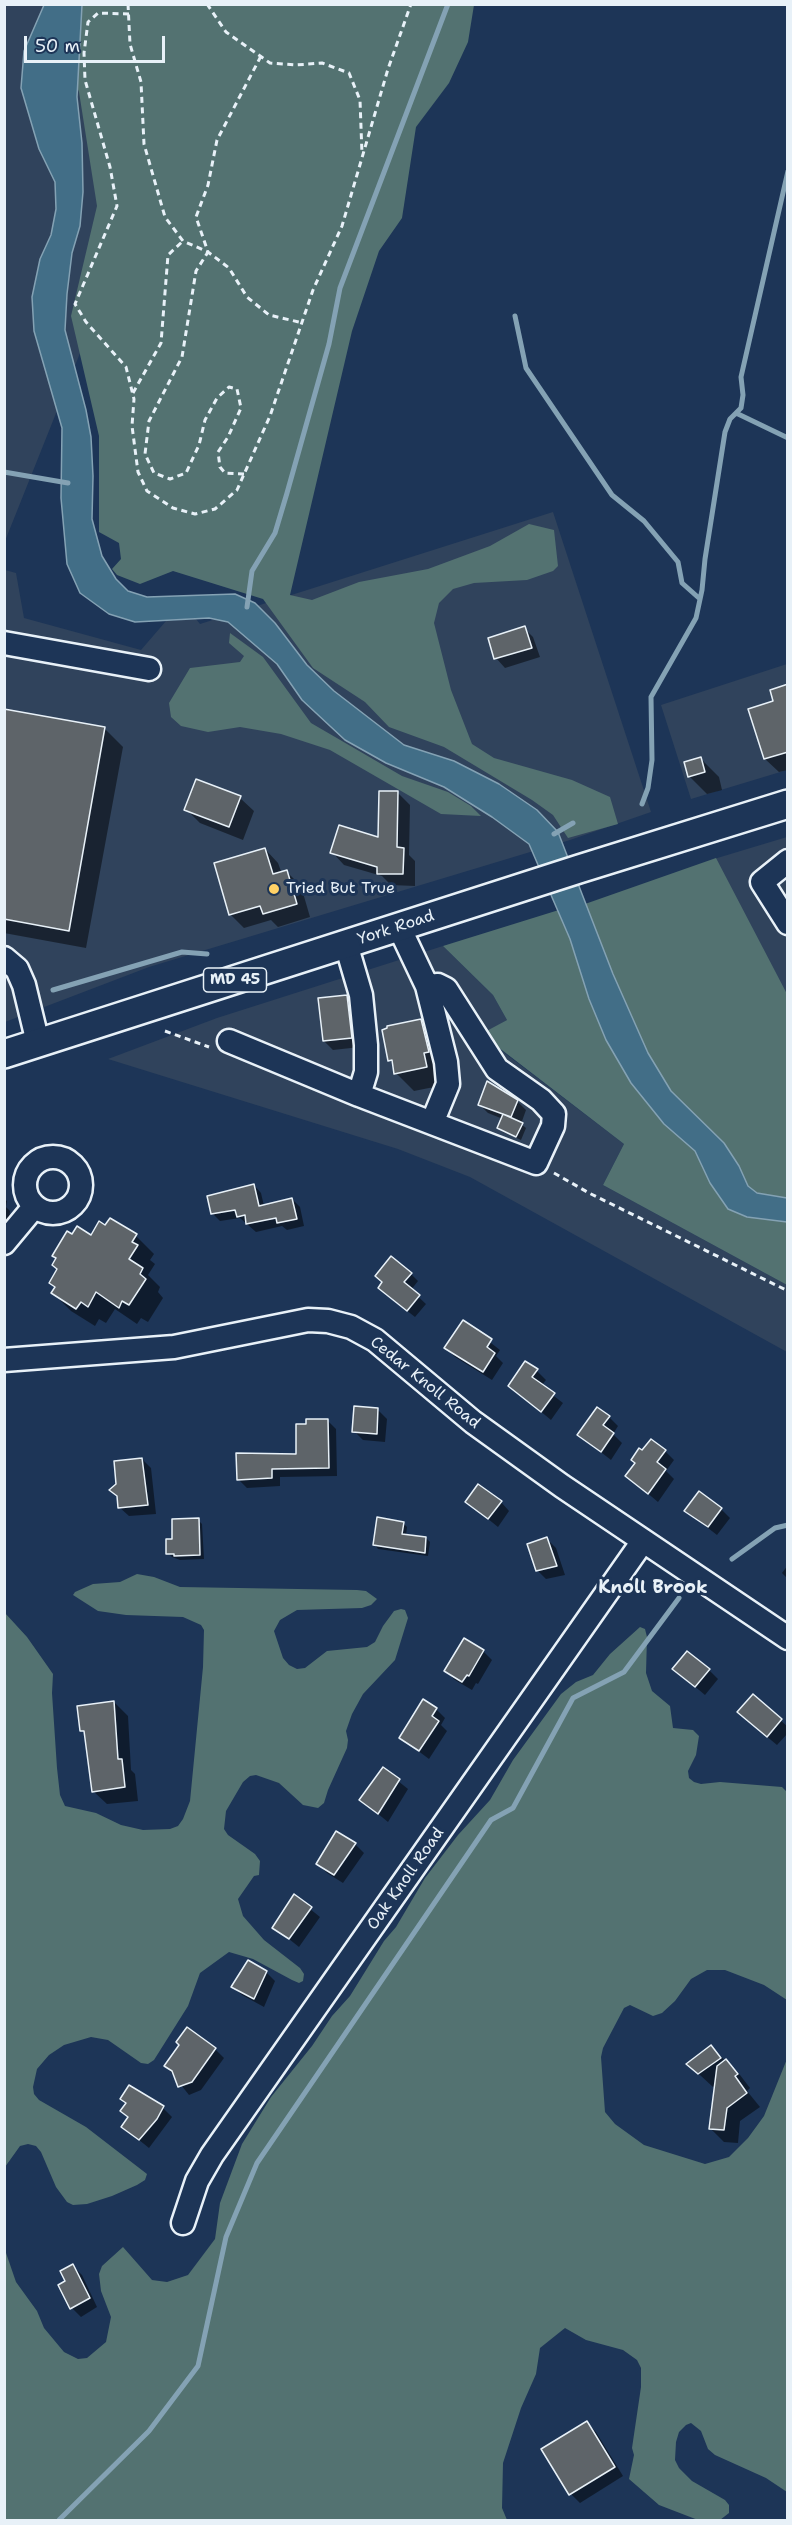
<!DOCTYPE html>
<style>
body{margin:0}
#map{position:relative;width:792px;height:2525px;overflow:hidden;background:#1d3557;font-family:"Shantell Sans",sans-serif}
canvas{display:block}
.frame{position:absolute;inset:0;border:6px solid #e8f1f8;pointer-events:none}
.scale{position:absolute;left:24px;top:36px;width:141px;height:27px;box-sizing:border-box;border:3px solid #e8f1f8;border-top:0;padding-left:8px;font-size:18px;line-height:21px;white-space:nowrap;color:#e8f1f8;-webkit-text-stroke:4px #1d3557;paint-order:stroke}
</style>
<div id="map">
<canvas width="792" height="2525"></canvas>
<div class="frame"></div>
<div class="scale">50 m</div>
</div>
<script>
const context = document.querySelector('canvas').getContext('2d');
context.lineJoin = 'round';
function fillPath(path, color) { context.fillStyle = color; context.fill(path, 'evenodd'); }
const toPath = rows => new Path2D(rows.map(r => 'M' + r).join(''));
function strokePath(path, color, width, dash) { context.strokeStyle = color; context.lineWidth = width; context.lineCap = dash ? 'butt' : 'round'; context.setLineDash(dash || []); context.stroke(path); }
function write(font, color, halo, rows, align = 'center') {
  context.font = font + ' "Shantell Sans",sans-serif'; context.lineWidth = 6; context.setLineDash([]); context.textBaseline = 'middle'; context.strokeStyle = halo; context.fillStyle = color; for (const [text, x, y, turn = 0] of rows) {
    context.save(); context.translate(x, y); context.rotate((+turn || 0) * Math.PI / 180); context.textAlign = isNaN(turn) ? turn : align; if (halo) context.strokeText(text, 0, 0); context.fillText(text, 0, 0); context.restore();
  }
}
fillPath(toPath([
 [5,5,219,5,5,541],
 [553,512,651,812,570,840,149,967,5,1022,5,570,16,573,24,618,141,650,166,621,196,619,200,624],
 [787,664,787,770,691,799,661,705],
 [787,837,787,996,714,859],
 [443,946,493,995,507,1020,481,1035,624,1144,603,1185,787,1285,787,1352,470,1177,398,1149,108,1059,217,1018]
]), '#30435c');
fillPath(toPath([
 [81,5,474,5,468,42,449,83,416,127,402,218,379,251,352,331,290,595,312,600,359,582,428,569,490,546,529,524,554,530,558,566,553,571,527,580,474,583,453,589,439,603,434,623,451,690,472,744,494,758,572,780,610,797,618,824,568,838,553,815,532,800,444,747,389,727,365,702,313,668,263,599,173,571,140,584,117,575,112,569,121,559,119,543,99,532,99,436,71,316,97,206,79,92,68,63],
 [230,633,263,657,311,723,402,776,448,792,471,806,481,816,441,814,330,750,281,734,240,727,208,732,181,726,171,717,169,703,190,668,240,662,244,656,229,643],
 [716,858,787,994,787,1285,603,1185,624,1144,481,1034,507,1020,493,995,443,946,562,909,592,922,585,904],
 [137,1574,154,1577,180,1587,357,1590,366,1591,377,1599,371,1605,362,1608,297,1610,280,1620,274,1631,283,1658,289,1665,297,1669,305,1668,327,1651,367,1647,375,1642,383,1626,394,1611,401,1609,405,1610,408,1618,395,1660,363,1694,352,1714,346,1731,348,1740,347,1748,328,1790,324,1803,318,1808,303,1805,279,1783,256,1775,250,1776,243,1782,226,1811,224,1829,228,1835,255,1854,260,1861,259,1875,254,1876,238,1899,243,1916,264,1940,300,1968,304,1974,303,1981,299,1983,292,1980,253,1959,229,1952,200,1973,188,2006,154,2060,148,2064,141,2063,108,2040,91,2037,64,2045,49,2055,37,2069,33,2087,34,2094,39,2100,86,2127,147,2174,145,2180,137,2185,112,2196,87,2204,73,2205,67,2202,56,2187,41,2152,36,2146,28,2144,20,2146,5,2167,5,1613,27,1637,53,1674,52,1693,57,1768,60,1795,65,1806,96,1813,121,1825,143,1830,170,1829,178,1826,183,1819,190,1801,203,1667,204,1630,201,1625,183,1617,126,1615,98,1611,73,1595,75,1592,93,1584,120,1582],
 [640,1627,645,1629,647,1637,646,1673,652,1691,670,1706,673,1728,693,1730,699,1736,696,1755,688,1771,689,1778,694,1782,701,1784,720,1782,782,1787,787,1792,787,2000,764,1985,725,1970,707,1970,691,1979,675,2001,662,2013,653,2016,630,2005,624,2008,603,2048,601,2057,605,2112,615,2124,644,2145,705,2164,729,2157,748,2138,764,2116,787,2059,787,2492,766,2478,715,2455,708,2449,701,2431,691,2423,686,2425,679,2432,676,2442,675,2460,679,2468,692,2481,725,2500,729,2505,729,2513,720,2520,698,2520,659,2505,629,2479,634,2455,632,2448,641,2387,641,2368,637,2360,623,2350,586,2340,565,2328,540,2348,536,2374,521,2408,503,2463,502,2508,507,2520,5,2520,5,2250,16,2282,37,2311,44,2328,64,2352,78,2359,87,2358,106,2342,111,2317,101,2291,99,2274,102,2266,123,2247,152,2280,167,2282,188,2275,215,2239,220,2203,242,2144,271,2097,312,2046,332,2016,350,1996,384,1941,396,1927,425,1878,458,1835,490,1800,513,1760,561,1694,576,1682,593,1675,610,1654]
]), '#537271');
const water = toPath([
 [44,5,82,5,77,97,82,143,83,192,80,226,72,253,67,294,65,330,86,410,91,437,93,476,92,519,102,556,116,579,128,591,147,597,235,594,255,603,275,623,307,665,334,691,404,745,454,761,499,784,537,810,558,832,613,974,648,1053,671,1091,724,1143,739,1166,748,1186,757,1193,787,1198,787,1222,747,1217,728,1209,710,1183,695,1151,664,1124,631,1083,606,1040,589,999,570,939,529,844,492,817,444,787,386,763,345,740,302,700,277,664,228,622,209,618,135,622,109,614,80,593,67,564,61,498,62,428,34,331,32,297,40,259,51,235,56,209,55,182,39,149,21,88,24,51,44,5]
]);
fillPath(water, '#426e87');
strokePath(water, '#84a2b4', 1.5);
fillPath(toPath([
 [524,628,533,637,540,657,505,668,496,658,490,639],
 [788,690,788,770,779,772,765,759],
 [4,710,105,729,123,747,86,948,4,933],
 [701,759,719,777,722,790,707,794,689,776],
 [398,793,410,805,409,855,415,861,415,886,391,885,382,876,344,865,332,852,379,839],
 [240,798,254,811,243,840,200,823,186,809],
 [265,849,278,863,282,874,287,872,301,886,310,917,278,927,271,920,244,928,231,915,216,864],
 [346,996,355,1005,360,1047,333,1050,324,1041],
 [421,1020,439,1038,444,1085,414,1091,396,1073,394,1064,390,1060],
 [488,1083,517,1101,526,1110,521,1124,526,1128,521,1140,503,1132,499,1128,503,1119,488,1113,479,1104],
 [254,1185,261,1193,264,1206,292,1199,300,1207,304,1226,287,1230,282,1226,256,1232,240,1218,220,1221,212,1213],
 [4,1199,7,1201,6,1207,10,1211,7,1237,4,1236],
 [106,1227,136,1236,154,1254,150,1260,155,1264,148,1275,160,1287,158,1292,163,1298,148,1322,141,1318,137,1324,115,1309,106,1323,99,1319,95,1326,71,1311,53,1293,56,1289,50,1283,72,1236,91,1237],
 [411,1274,418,1281,411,1290,426,1304,415,1317,387,1295],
 [464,1322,500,1350,496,1356,503,1363,492,1380,455,1357,446,1348],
 [537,1371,546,1380,541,1386,563,1403,551,1420,510,1386],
 [378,1410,387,1419,385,1442,363,1440,354,1431],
 [609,1417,618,1426,613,1434,622,1443,611,1460,579,1435],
 [327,1420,336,1429,337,1476,280,1477,280,1486,247,1488,238,1479,298,1455],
 [665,1451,674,1460,666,1471,674,1479,658,1502,627,1476],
 [142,1459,151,1468,156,1514,129,1516,119,1507,119,1498,111,1490],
 [467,1502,501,1502,509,1511,498,1527],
 [721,1509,730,1518,717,1535,686,1511],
 [198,1520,202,1524,204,1559,180,1560,172,1557,168,1553,174,1540],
 [403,1523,407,1527,406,1536,426,1538,430,1542,428,1556,378,1549,374,1544],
 [547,1539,556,1548,565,1575,546,1579,537,1570],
 [788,1565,788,1579,782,1573],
 [483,1651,492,1660,478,1684,476,1683,472,1690,455,1680,446,1671],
 [674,1669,709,1670,718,1679,705,1695],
 [753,1696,788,1727,788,1733,777,1745,748,1721],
 [114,1702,128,1716,131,1770,135,1774,138,1801,107,1804,93,1791,86,1735,82,1730],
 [436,1709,445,1718,441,1725,447,1731,429,1759,401,1738],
 [383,1769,408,1789,388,1822,361,1800],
 [355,1844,364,1853,343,1883,327,1873,318,1864],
 [294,1896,320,1917,299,1947,274,1927],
 [266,1972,275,1981,264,2007,242,1995,233,1987],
 [711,2047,740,2075,750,2088,747,2091,760,2107,740,2121,738,2143,724,2142,710,2128,716,2084,713,2087,688,2064],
 [215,2049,224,2058,201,2090,189,2095,166,2066],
 [122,2099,163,2108,172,2117,149,2148,123,2127,129,2118,122,2111,127,2104],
 [73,2266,82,2275,97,2307,81,2317,72,2308,67,2281],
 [587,2423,596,2432,623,2476,580,2503,571,2494,543,2450]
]), '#0007');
strokePath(toPath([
 [515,316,526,368,612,495,644,521,678,562,682,583,700,599],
 [736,413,788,438],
 [4,472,68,483],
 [247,607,252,571,275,533,287,493,329,344,340,288,448,4],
 [642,804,648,788,652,760,651,697,696,618,702,590,705,559,725,432,730,419,741,408,743,395,741,377,788,171],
 [554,834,573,823],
 [53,990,182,952,207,954],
 [732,1559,775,1528,788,1525],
 [59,2520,149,2431,198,2366,226,2237,257,2163,491,1820,513,1808,573,1698,624,1672,679,1598]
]), '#84a2b4', 5);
const building = toPath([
 [525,626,532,648,494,659,488,638,525,626],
 [788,684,788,752,764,759,748,709,773,701,770,690,788,684],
 [4,709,105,727,69,931,4,919,4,709],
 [701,757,705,772,688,777,684,762,701,757],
 [196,779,241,796,229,827,184,810,196,779],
 [379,791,398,791,397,847,404,848,403,874,377,874,377,867,330,853,339,825,378,837,379,791],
 [265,848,273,874,287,870,297,904,263,914,260,906,229,915,214,863,265,848],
 [347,995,352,1038,323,1041,318,998,347,995],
 [421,1019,429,1052,424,1053,427,1067,394,1074,392,1060,388,1061,382,1030,387,1028,387,1026,421,1019],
 [487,1081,518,1100,511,1117,478,1105,487,1081],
 [503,1114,523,1123,516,1137,497,1128,503,1114],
 [254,1184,259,1206,292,1198,297,1219,277,1223,276,1218,246,1224,245,1215,237,1217,235,1210,211,1214,207,1196,254,1184],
 [110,1218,137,1234,132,1242,138,1245,129,1259,143,1268,140,1274,146,1279,129,1305,122,1301,119,1308,96,1292,88,1307,81,1302,76,1309,51,1293,55,1287,49,1283,57,1269,52,1265,56,1258,52,1256,67,1231,72,1234,77,1226,91,1235,99,1221,105,1225,110,1218],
 [391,1256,412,1273,404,1282,420,1295,407,1311,378,1288,382,1282,375,1276,391,1256],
 [463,1320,492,1339,487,1347,495,1353,483,1372,444,1348,463,1320],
 [525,1361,538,1369,532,1377,555,1393,541,1412,508,1386,525,1361],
 [354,1406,378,1408,377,1434,352,1432,354,1406],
 [597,1407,610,1416,603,1425,614,1433,601,1452,577,1435,597,1407],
 [306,1419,328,1419,329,1468,272,1469,272,1478,237,1480,236,1453,296,1454,296,1424,306,1424,306,1419],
 [651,1439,666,1450,657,1462,666,1469,648,1494,625,1476,635,1463,631,1460,639,1448,642,1450,651,1439],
 [142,1458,148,1505,118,1508,117,1496,109,1490,116,1484,114,1461,142,1458],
 [478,1484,502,1501,488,1519,465,1502,478,1484],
 [699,1491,722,1508,708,1527,684,1511,699,1491],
 [377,1517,404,1522,402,1534,426,1537,425,1553,373,1545,377,1517],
 [199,1518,200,1555,174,1556,174,1554,166,1554,166,1539,172,1539,172,1519,199,1518],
 [547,1537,557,1566,536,1571,527,1544,547,1537],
 [464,1638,484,1650,469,1676,467,1675,462,1682,444,1671,464,1638],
 [687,1651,710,1669,695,1687,672,1669,687,1651],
 [753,1694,782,1719,767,1737,737,1712,753,1694],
 [423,1699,437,1708,432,1716,439,1721,419,1751,399,1738,423,1699],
 [114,1701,118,1759,122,1759,125,1787,92,1792,84,1731,80,1731,77,1706,114,1701],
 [383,1767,400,1779,378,1814,359,1800,383,1767],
 [336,1831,356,1843,334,1875,316,1864,336,1831],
 [294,1894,312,1907,289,1939,272,1928,294,1894],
 [248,1960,267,1971,254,1999,231,1987,248,1960],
 [187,2027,216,2048,192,2082,178,2087,172,2071,164,2066,179,2045,176,2042,187,2027],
 [711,2045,721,2058,698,2074,686,2064,711,2045],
 [726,2059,738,2074,735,2076,747,2093,727,2108,724,2130,709,2129,717,2066,726,2059],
 [129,2085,164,2106,157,2119,139,2140,121,2127,128,2117,120,2111,126,2103,120,2099,129,2085],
 [73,2264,90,2298,70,2309,58,2285,65,2281,60,2271,73,2264],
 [587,2421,615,2467,569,2495,541,2449,587,2421]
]);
fillPath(building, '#5e6469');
strokePath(building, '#e8f1f8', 1.5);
const minor = toPath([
 [4,643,149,669],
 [788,861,762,882,788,923],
 [399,927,427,986,446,1062,448,1084,432,1123],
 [346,944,361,995,366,1045,366,1072,359,1095],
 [4,958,17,969,24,985,38,1043],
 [229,1041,359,1095,536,1163,553,1126,554,1114,541,1100,497,1069,446,989,438,985,427,986],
 '25 1185a28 28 0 1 1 56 0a28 28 0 1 1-56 0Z',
 [4,1243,34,1207],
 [4,1360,174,1347,308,1320,328,1321,351,1327,375,1340,473,1422,562,1486,788,1638],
 [183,2223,197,2181,212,2155,643,1541]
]);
const major = toPath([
 [4,1054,579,869,788,804]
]);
strokePath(minor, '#e8f1f8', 27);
strokePath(major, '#e8f1f8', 32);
strokePath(toPath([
 [128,4,130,44,141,82,144,144,165,217,183,241,208,252,229,268,247,297,269,315,303,323],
 [207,4,226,32,270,63,296,65,322,63,349,73,360,100,362,154],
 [129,14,98,13,88,22,84,53,85,80,110,167,117,206,75,304,86,322,126,367,134,399,132,426,138,472,147,491,173,508,195,514,215,509,237,490,270,416,313,290,342,226,388,69,411,4],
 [133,393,161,343,168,255,183,241],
 [244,474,225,473,220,467,218,452,228,437,241,408,237,389,229,387,217,398,205,420,199,445,186,473,170,479,154,473,145,454,149,421,182,357,196,271,208,252,196,217,208,185,217,140,261,56],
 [165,1031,209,1047],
 [554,1173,589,1193,788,1291]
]), '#e8f1f8', 3, [6, 4.5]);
strokePath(minor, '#1d3557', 22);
strokePath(major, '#1d3557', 27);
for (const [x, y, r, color] of [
 [274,889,6,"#ffd166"]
]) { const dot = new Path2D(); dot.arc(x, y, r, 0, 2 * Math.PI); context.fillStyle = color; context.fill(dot); strokePath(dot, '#1d3557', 2); }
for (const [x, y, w] of [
 [235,980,63]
]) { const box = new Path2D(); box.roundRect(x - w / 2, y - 12, w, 24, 4.5); context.fillStyle = '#1d3557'; context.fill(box); strokePath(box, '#e8f1f8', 1.5); }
write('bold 15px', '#e8f1f8', null, [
 ["MD 45",235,980]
]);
write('16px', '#e8f1f8', '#1d3557', [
 ["Tried But True",286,889]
], 'left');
write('16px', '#e8f1f8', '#1d3557', [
 ["York Road",396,928,-18],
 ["Cedar Knoll Road",425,1383,39],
 ["Oak Knoll Road",406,1879,-55]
]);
write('bold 18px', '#e8f1f8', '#1d3557', [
 ["Knoll Brook",653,1588]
]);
</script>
